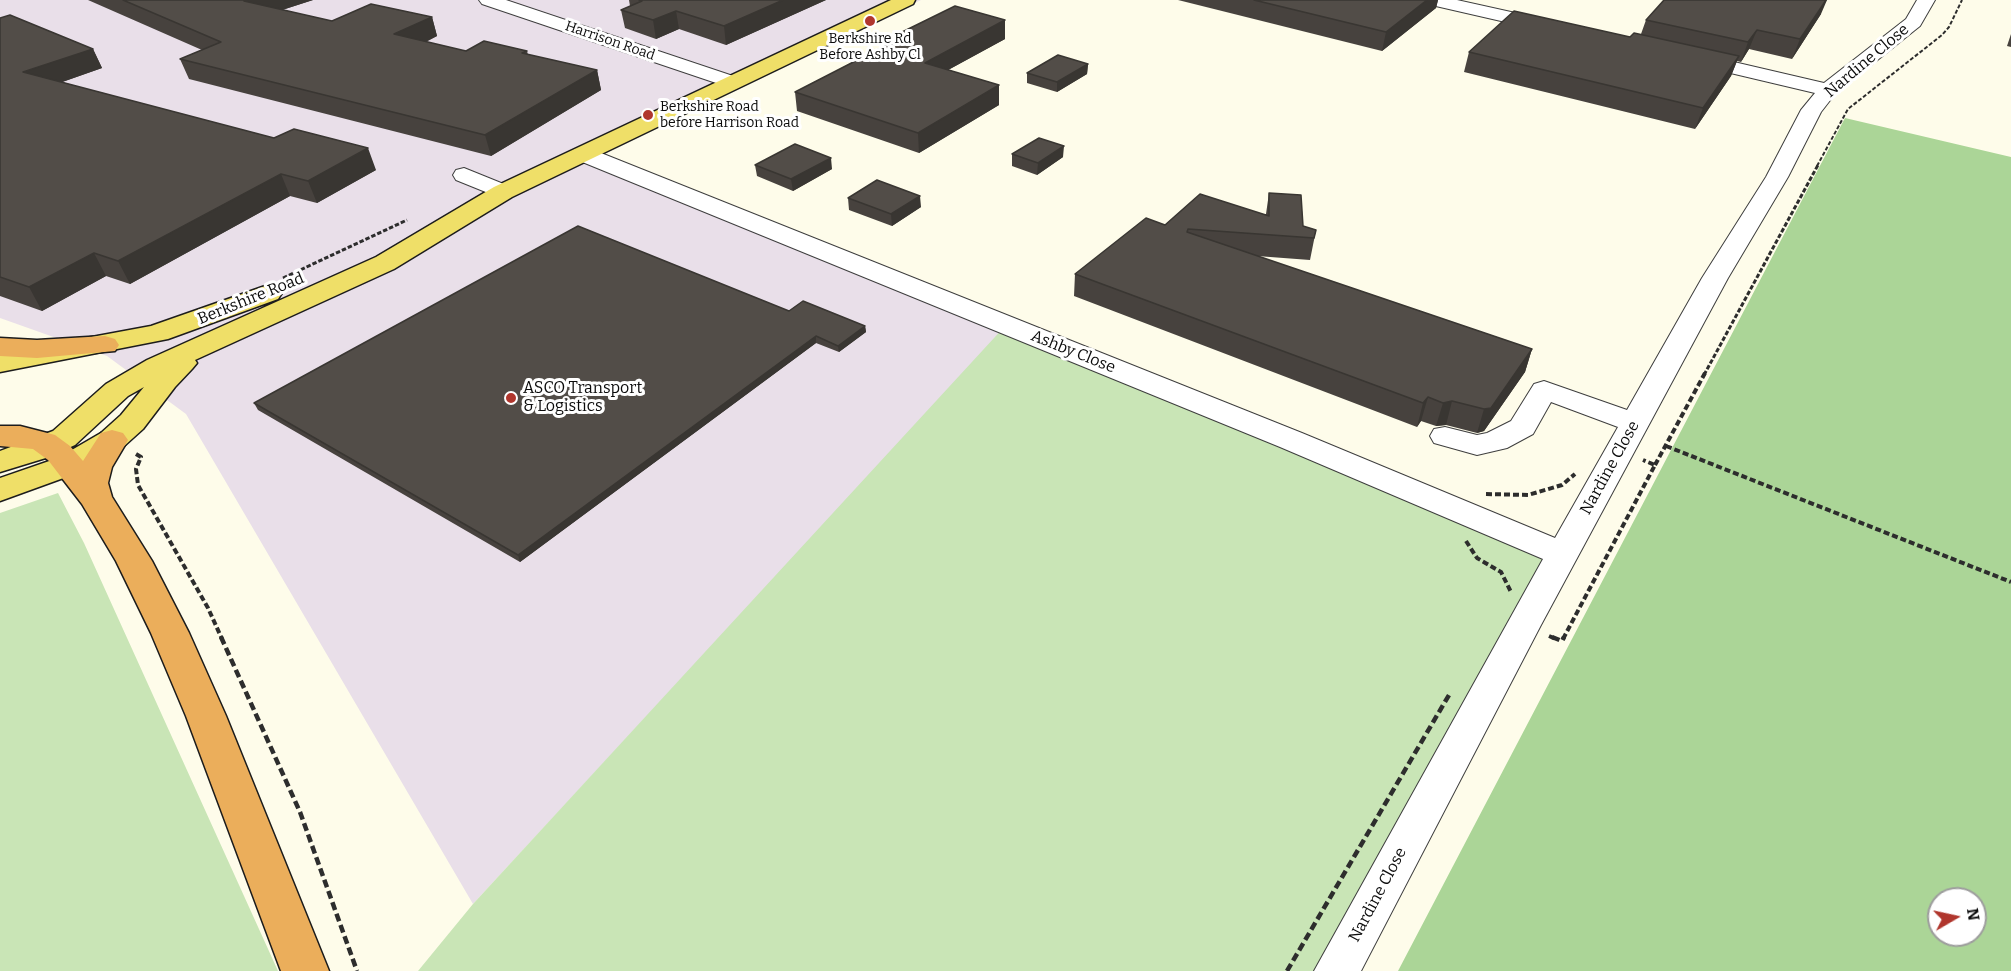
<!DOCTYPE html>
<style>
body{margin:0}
#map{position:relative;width:2011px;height:971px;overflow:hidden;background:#fefcea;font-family:Bitter,serif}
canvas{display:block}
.north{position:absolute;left:1927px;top:887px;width:60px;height:60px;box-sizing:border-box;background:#fff;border:2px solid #9d9d9d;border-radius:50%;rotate:81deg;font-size:16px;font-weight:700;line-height:24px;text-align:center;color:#0b0b0b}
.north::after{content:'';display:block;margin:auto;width:21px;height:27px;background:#b0362d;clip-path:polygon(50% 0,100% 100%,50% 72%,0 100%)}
</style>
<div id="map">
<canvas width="2011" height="971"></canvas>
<div class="north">N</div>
</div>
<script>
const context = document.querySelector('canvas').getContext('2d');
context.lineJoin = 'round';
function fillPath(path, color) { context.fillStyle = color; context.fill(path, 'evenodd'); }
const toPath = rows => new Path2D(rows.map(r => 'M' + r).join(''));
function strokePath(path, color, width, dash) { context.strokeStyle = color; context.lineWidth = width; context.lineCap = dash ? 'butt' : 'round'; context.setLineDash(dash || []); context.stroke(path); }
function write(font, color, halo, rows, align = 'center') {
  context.font = font + ' Bitter,serif'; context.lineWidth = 6; context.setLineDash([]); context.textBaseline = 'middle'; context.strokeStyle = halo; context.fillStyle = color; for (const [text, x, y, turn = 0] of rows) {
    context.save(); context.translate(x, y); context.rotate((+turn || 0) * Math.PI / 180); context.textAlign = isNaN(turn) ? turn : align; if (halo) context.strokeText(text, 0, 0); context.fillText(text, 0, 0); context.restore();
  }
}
fillPath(toPath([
 [0,0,921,0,592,157,1009,325,473,904,186,414,107,356,0,318]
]), '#e9dfe9');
fillPath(toPath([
 [1006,325,1562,554,1337,971,418,971,473,904],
 [58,493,84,543,278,971,0,971,0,513]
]), '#c9e5b6');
fillPath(toPath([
 [1845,118,2011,157,2011,971,1398,971],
 [1939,899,1975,899,1975,935,1939,935]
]), '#abd597');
const minor = toPath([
 [479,0,506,0,739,78,742,82,739,86,725,86,482,4,479,0],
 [1424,0,1457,0,1556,22,1558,26,1549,32,1427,4,1424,0],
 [1917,0,1935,0,1920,26,1835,94,1821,112,1788,177,1728,278,1541,625,1361,971,1314,971,1543,559,1280,447,575,159,572,154,575,149,591,149,1302,433,1555,538,1618,427,1551,402,1533,434,1507,448,1477,455,1434,443,1430,436,1434,429,1445,427,1477,435,1487,433,1511,421,1534,384,1544,381,1627,410,1702,278,1766,177,1801,110,1815,93,1684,62,1681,58,1691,52,1824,83,1906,19,1917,0],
 [464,168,511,187,515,192,511,197,503,199,456,180,453,175,456,170,464,168]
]);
const major = toPath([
 [891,0,915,0,913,4,512,197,394,269,195,360,197,363,192,369,175,387,143,429,123,447,80,472,0,501,0,478,58,458,101,433,121,415,144,387,128,396,75,445,49,457,0,472,0,451,53,431,106,384,147,360,376,257,494,187,891,0],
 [268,285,278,287,282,293,278,299,168,339,0,372,0,354,151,326,268,285]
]);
const highway = toPath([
 [105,336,115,339,119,345,115,351,37,358,0,356,0,338,37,340,105,336],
 [0,426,20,426,55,435,70,446,83,461,101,433,112,430,123,433,128,440,112,467,108,483,112,497,152,561,189,633,226,716,329,971,281,971,186,716,151,633,116,561,82,504,48,460,33,449,0,446,0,426]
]);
strokePath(minor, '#3e3e3e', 2);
strokePath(major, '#1c1c1c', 3);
strokePath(highway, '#1c1c1c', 3);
strokePath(toPath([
 [1817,166,1848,109,1942,35,1949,27,1962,0]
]), '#2d2d2d', 2, [4, 2]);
strokePath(toPath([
 [283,278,407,220],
 [1704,375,1818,165]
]), '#2d2d2d', 3, [4.5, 2]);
strokePath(toPath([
 [1666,446,2011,582],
 [136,454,141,457,136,469,138,485,208,608,222,639],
 [1655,465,1705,373],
 [1486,494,1528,495,1562,485,1575,474],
 [1466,541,1477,558,1501,572,1511,592],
 [1549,636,1556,639],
 [1563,639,1655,465,1643,460]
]), '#2d2d2d', 4, [6, 3]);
strokePath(toPath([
 [221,637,300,812,357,971],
 [1552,637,1562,641,1564,637],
 [1287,971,1449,695]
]), '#2d2d2d', 4.5, [8, 4]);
fillPath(minor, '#fff');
fillPath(major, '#efdf68');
fillPath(highway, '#ebae5b');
fillPath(toPath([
 [88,0,313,0,282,10,332,21,432,17,437,36,426,42,466,51,527,51,528,55,597,70,601,90,491,156,189,79,180,59,202,50],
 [628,0,826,0,726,45,679,29,656,39,625,28,621,10,630,6,629,0],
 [1178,0,1438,0,1436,8,1382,51],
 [1821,14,1792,59,1749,49,1741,62,1737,61,1731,76,1695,129,1464,72,1469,52,1630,37,1641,34,1646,20],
 [0,18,93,49,102,68,62,82,376,170,317,203,290,196,130,284,106,276,42,311,0,296],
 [2011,34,2011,47,2007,46],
 [896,35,1005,39,948,70,999,85,999,105,919,153,797,111,795,92,896,40],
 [1088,64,1087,74,1057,92,1027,83,1027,73],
 [1012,154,1063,157,1037,175,1012,166],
 [755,165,832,169,793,191,757,176],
 [1269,193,1303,226,1316,230,1310,260,1257,256,1532,349,1525,372,1484,431,1477,433,1446,425,1436,426,1421,421,1417,427,1074,296,1075,274,1165,225,1266,214],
 [848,198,921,207,892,226,849,210],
 [789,311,865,326,866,332,839,352,816,343,520,562,258,410,254,403]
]), '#47423e');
fillPath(toPath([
 [248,0,313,0,251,20,244,1],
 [783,0,826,0,726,45,724,26],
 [1427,0,1438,0,1436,8,1382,51,1386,32],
 [1826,0,1827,0,1821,14,1792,59,1800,39],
 [676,11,679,29,656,39,653,20],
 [432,17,437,36,400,54,394,34],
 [1005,20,1005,39,926,82,925,63],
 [1757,30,1749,49,1741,62,1748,42],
 [93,49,102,68,34,92,23,72],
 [1739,56,1731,76,1695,129,1703,108],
 [1088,64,1087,74,1057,92,1057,82],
 [597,70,601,90,491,156,485,135],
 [999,85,999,105,919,153,918,133],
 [1064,146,1063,157,1037,175,1038,163],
 [368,148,376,170,317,203,308,181],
 [831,158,832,169,793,191,791,179],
 [281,174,290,196,130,284,118,261],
 [920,196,921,207,892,226,891,214],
 [94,253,106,276,42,311,29,287],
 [865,326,866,332,839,352,838,346],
 [816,336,816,343,520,562,518,555],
 [1532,349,1525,372,1484,431,1477,433,1484,409],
 [1428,397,1421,421,1417,427,1423,403],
 [1452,401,1446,425,1436,426,1443,403]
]), '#393632');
const building = toPath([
 [123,0,248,0,244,1,332,21,371,4,432,17,394,34,466,51,484,41,527,51,522,53,597,70,485,135,180,59,221,42,123,0],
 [639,0,783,0,724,26,676,11,653,20,621,10,642,1,639,0],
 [1254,0,1427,0,1386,32,1254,0],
 [1664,0,1826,0,1800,39,1757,30,1748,42,1646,20,1664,0],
 [955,6,1005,20,925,63,999,85,918,133,795,92,902,37,896,35,955,6],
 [1514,11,1630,37,1634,33,1739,56,1703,108,1469,52,1514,11],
 [10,15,93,49,23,72,274,138,294,129,368,148,308,181,281,174,118,261,94,253,29,287,0,277,0,18,10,15],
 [1058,55,1088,64,1057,82,1027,73,1058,55],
 [1039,138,1064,146,1038,163,1012,154,1039,138],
 [795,144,831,158,791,179,755,165,795,144],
 [877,180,920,196,891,214,848,198,877,180],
 [1269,193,1301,195,1303,226,1316,230,1314,238,1188,229,1187,232,1532,349,1491,408,1484,409,1452,401,1443,403,1428,397,1423,403,1075,274,1146,218,1165,225,1200,194,1269,216,1269,193],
 [578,226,789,311,803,301,865,326,838,346,816,336,518,555,254,403,578,226]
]);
fillPath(building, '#524d48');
strokePath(building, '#393632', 1.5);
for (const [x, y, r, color] of [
 [870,21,6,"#b0362d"],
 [648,115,6,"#b0362d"],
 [511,398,6,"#b0362d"]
]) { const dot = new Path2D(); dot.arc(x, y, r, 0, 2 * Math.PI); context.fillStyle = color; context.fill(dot); strokePath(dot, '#fff', 2); }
write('14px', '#0b0b0b', '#fff', [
 ["Berkshire Rd",870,39],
 ["Before Ashby Cl",870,55],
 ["Berkshire Road",660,107,"left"],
 ["before Harrison Road",660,123,"left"]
]);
write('14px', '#0b0b0b', '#fff', [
 ["Harrison Road",610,41,19]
]);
write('16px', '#0b0b0b', '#fff', [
 ["Nardine Close",1867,61,-40],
 ["Berkshire Road",251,299,-22],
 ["Ashby Close",1073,352,22],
 ["Nardine Close",1610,468,-61],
 ["Nardine Close",1378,895,-62]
]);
write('16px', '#0b0b0b', '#fff', [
 ["ASCO Transport",523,389],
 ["& Logistics",523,407]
], 'left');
</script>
